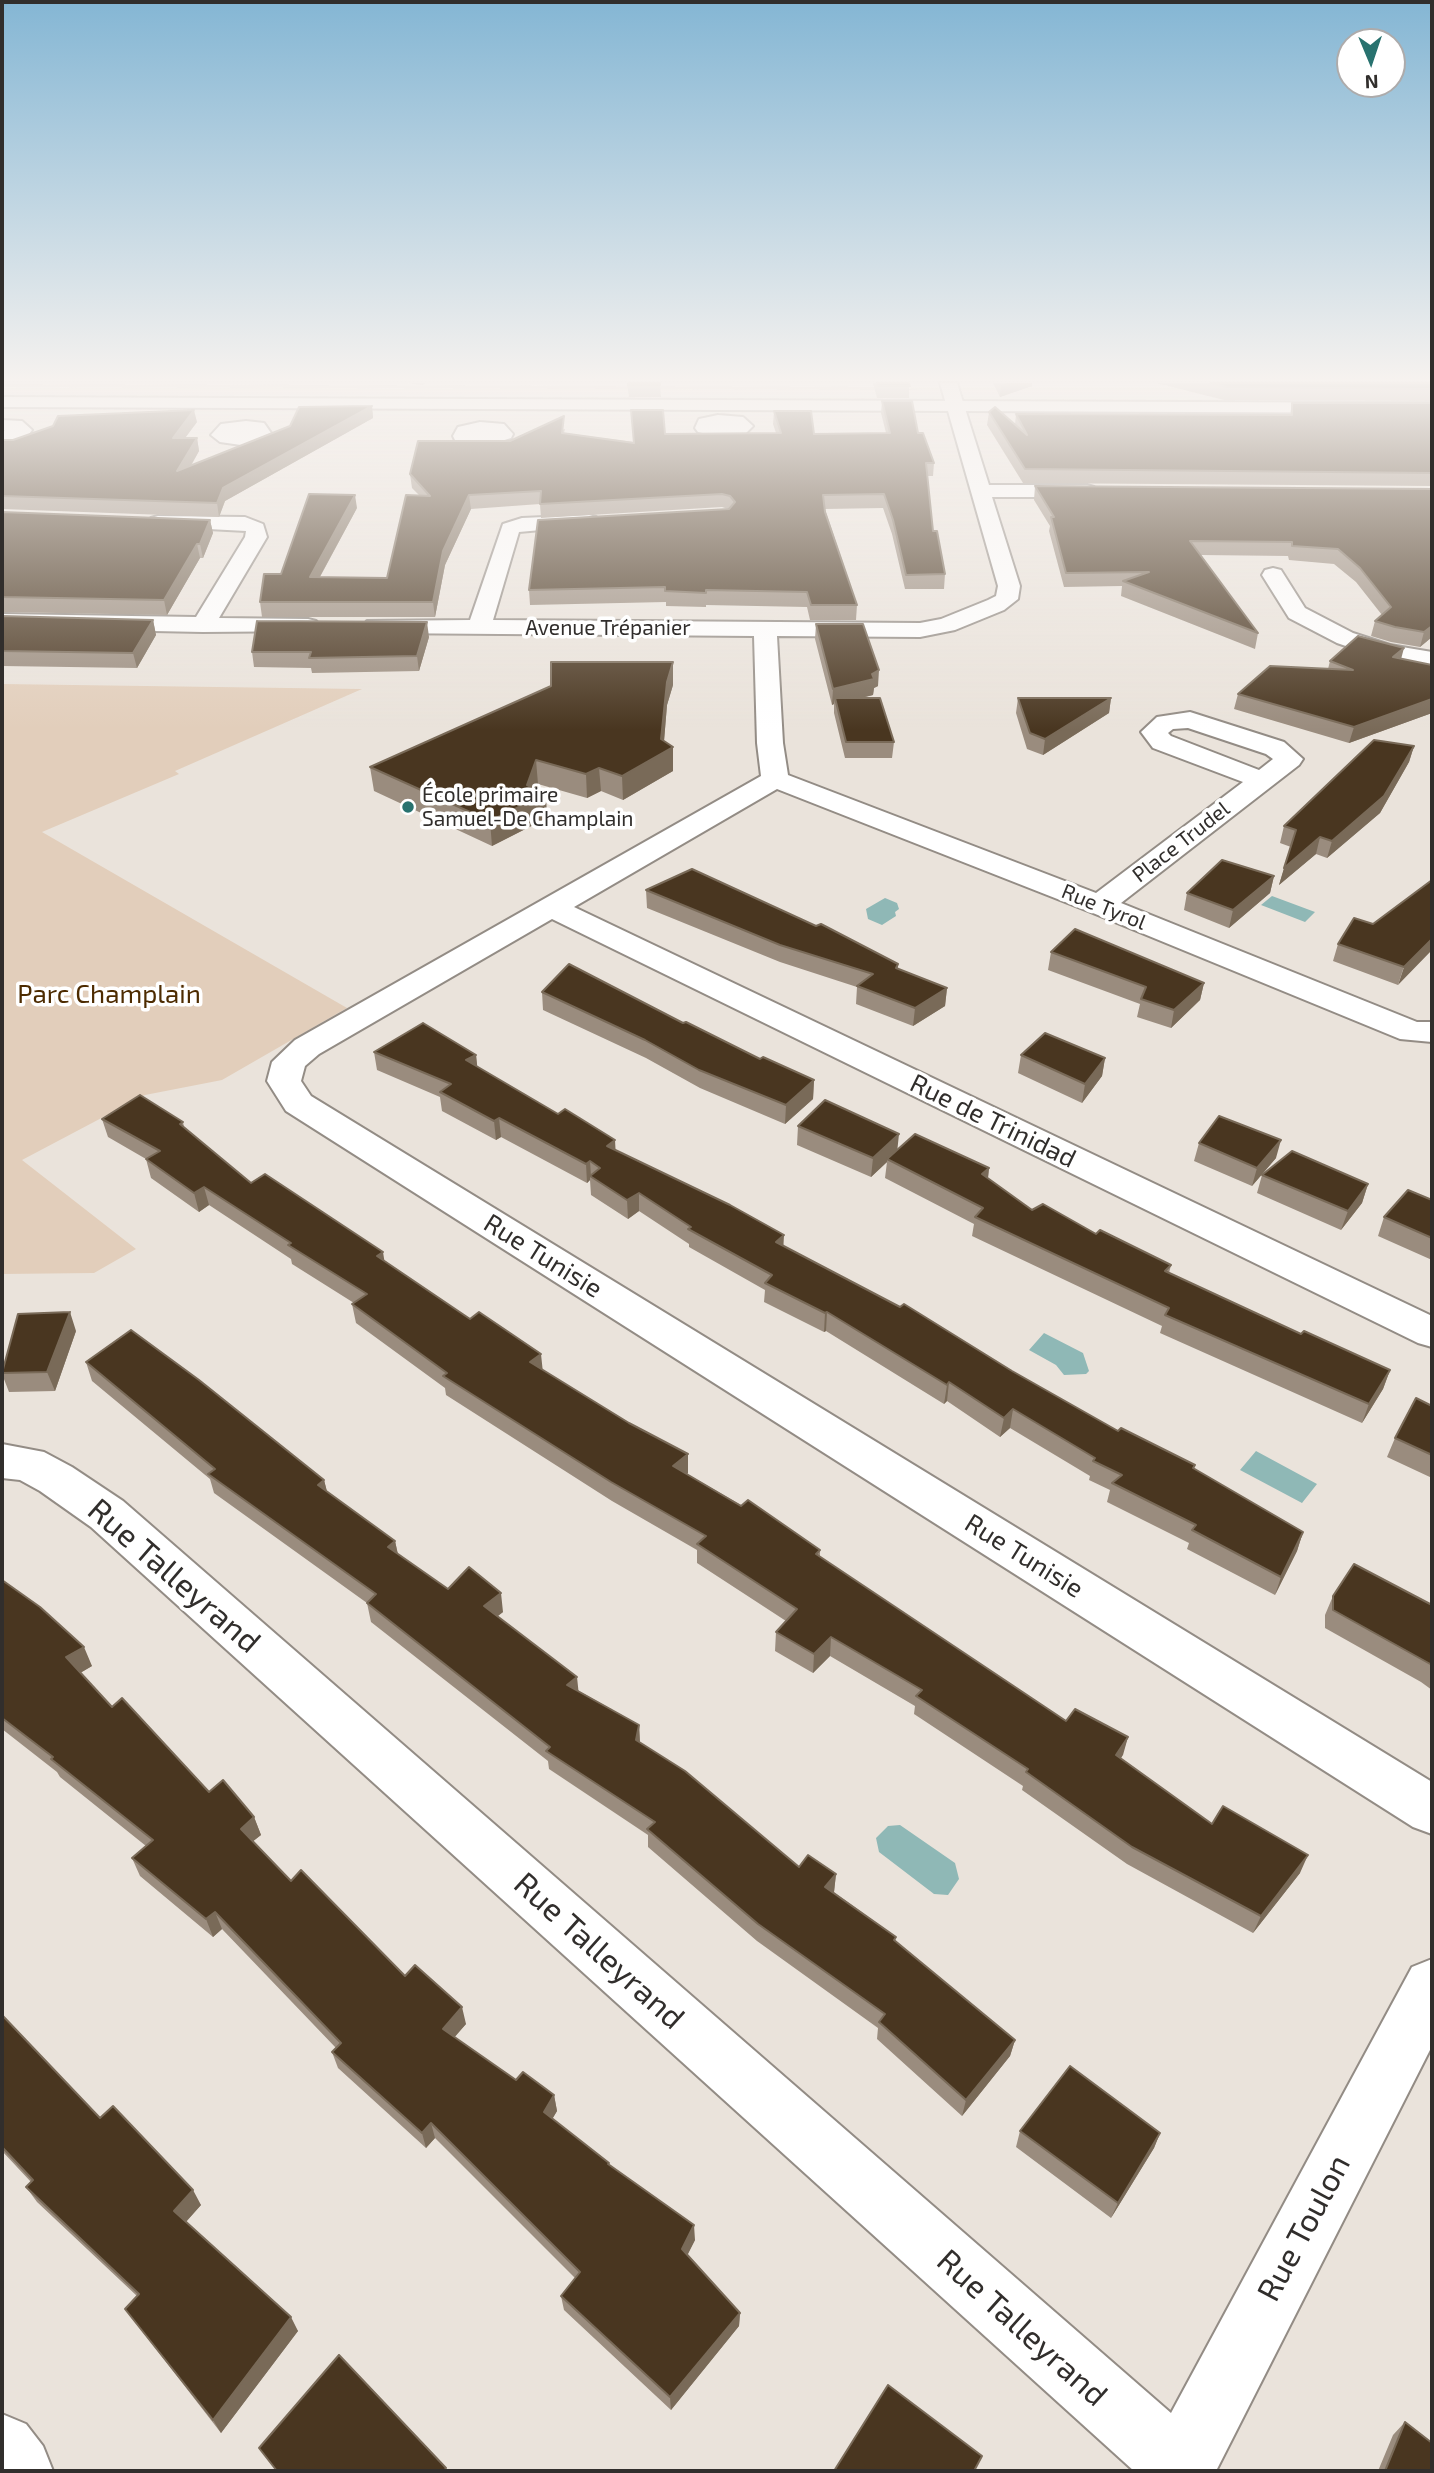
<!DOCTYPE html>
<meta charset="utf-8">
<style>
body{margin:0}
#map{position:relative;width:1434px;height:2473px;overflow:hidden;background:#eae3db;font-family:"Exo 2",sans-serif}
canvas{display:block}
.frame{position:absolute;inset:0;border:4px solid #312e2c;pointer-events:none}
.north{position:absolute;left:1336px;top:28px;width:70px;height:70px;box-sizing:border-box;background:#fff;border:2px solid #adabab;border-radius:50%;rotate:178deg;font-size:19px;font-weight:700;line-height:28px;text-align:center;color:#312e2c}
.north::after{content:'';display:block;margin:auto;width:24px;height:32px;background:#28726f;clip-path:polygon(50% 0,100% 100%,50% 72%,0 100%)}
</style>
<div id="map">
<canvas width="1434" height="2473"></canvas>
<div class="frame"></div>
<div class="north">N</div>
</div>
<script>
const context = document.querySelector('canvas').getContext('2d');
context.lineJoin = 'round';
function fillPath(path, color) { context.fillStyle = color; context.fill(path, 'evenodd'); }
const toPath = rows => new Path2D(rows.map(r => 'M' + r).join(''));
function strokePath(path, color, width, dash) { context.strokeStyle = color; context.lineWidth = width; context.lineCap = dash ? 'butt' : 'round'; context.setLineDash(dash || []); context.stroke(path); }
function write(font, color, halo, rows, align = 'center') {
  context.font = font + ' "Exo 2",sans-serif'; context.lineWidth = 7; context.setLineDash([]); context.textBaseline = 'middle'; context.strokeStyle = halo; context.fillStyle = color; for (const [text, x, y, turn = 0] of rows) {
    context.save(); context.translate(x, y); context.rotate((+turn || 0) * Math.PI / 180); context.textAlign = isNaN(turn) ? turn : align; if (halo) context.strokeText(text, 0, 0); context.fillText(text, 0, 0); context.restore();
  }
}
fillPath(toPath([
 [2,384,879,387,928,390,2,387],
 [2,684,362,689,175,771,179,774,42,832,347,1008,222,1080,145,1095,22,1160,136,1249,94,1273,2,1274]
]), '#e2cebb');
fillPath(toPath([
 [1272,896,1315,912,1305,922,1261,905],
 [885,898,897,903,899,909,895,912,896,916,882,925,868,919,866,909],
 [1044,1333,1083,1353,1089,1371,1086,1374,1064,1375,1056,1365,1029,1350],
 [1256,1451,1317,1484,1302,1503,1240,1470],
 [900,1825,955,1863,959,1879,948,1895,934,1894,879,1852,876,1838,888,1826]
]), '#8fb8b6');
const minor = toPath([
 [940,383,957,383,989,485,1087,485,1094,487,1097,491,1094,495,1087,497,992,497,1020,586,1018,599,1004,610,955,630,920,637,777,636,783,743,788,775,1096,893,1243,782,1153,748,1141,732,1157,717,1190,712,1284,742,1303,759,1299,765,1121,903,1417,1022,1432,1022,1432,1042,1400,1039,1088,911,777,789,574,907,1432,1316,1432,1347,1418,1343,552,919,319,1054,305,1066,301,1081,311,1096,1432,1782,1432,1834,1413,1827,286,1111,267,1081,272,1062,295,1040,761,776,757,743,754,636,375,633,367,631,363,626,367,621,470,620,503,524,522,518,589,515,596,517,599,521,596,525,519,532,493,620,920,623,941,619,988,600,996,596,998,586,940,383],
 [1188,728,1266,754,1273,759,1259,770,1171,736,1168,733,1173,729,1188,728],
 [718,415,743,417,753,426,744,435,738,437,725,438,698,432,695,428,699,419,718,415],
 [2,420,22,421,32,430,29,434,2,444,2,432,5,430,2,430,2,420],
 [246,421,264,423,271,433,269,437,241,445,220,442,211,435,221,424,246,421],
 [480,422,504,424,513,434,511,438,485,446,455,440,453,436,458,427,480,422],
 [158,516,245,517,263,524,267,537,219,618,308,619,316,621,320,626,316,631,203,632,2,628,2,614,196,617,245,537,246,531,151,526,148,522,151,518,158,516],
 [1273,568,1281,570,1305,608,1353,633,1390,645,1432,652,1432,666,1378,657,1337,643,1289,618,1262,575,1265,570,1273,568],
 [2,1444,44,1452,72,1467,123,1501,1171,2413,1412,1967,1432,1959,1432,2046,1216,2471,1134,2471,91,1527,40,1491,20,1480,2,1478,2,1444],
 [2,2414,26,2424,43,2446,53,2471,2,2471,2,2414]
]);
const major = toPath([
 [2,397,1432,403,1432,413,2,407,2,397]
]);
strokePath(minor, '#938c85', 4);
strokePath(major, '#938c85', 4);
fillPath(minor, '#fff');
fillPath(major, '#fff');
fillPath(toPath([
 [408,383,425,383,423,385],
 [627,383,660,383,661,397,629,397],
 [873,383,909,383,909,398,877,398],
 [993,383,1032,383,1032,386,1000,397],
 [1156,383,1432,383,1432,401,1224,400],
 [882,401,918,433,934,463,933,476,927,476,933,531,945,574,944,589,905,589,892,534,883,508,825,509,857,605,856,620,810,620,807,607,706,605,706,607,666,606,666,602,530,605,529,590,728,509,722,507,541,518,540,504,471,509,445,565,435,617,262,617,260,602,281,574,357,508,320,577,387,578,419,495,412,488,410,474,510,441,565,429,564,433,634,442,631,410,665,434,776,433,773,424,774,411,814,434,886,433,881,413],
 [1292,403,1432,403,1432,486,1023,483,987,425,989,412,1015,424,1016,414,1290,415],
 [372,406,373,418,225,501,219,517,2,509,2,440,13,440,197,422,185,438,197,438,199,451,191,466],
 [1035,486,1432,489,1432,637,1420,647,1391,642,1371,636,1375,621,1382,615,1356,582,1334,564,1289,560,1288,556,1201,555,1258,633,1255,649,1121,596,1122,586,1064,587,1049,531,1050,526,1034,500],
 [2,512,210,520,213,533,203,558,200,558,167,615,2,612],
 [2,616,153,620,156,635,137,668,2,666],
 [816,624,878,686,874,688,873,695,861,698,894,742,892,758,845,758,834,713,834,704,832,705,815,639],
 [429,637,419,671,312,673,311,668,254,667,252,652],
 [1401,659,1432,665,1432,713,1349,743,1234,709,1238,694,1328,669,1330,661],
 [673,685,667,705,664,741,673,771,623,800,601,791,587,798,538,784,536,790,547,818,492,846,374,791,370,767],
 [1018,698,1111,698,1109,713,1043,755,1027,749,1016,713],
 [1414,746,1409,762,1380,813,1327,858,1316,854,1279,885,1291,847,1280,843,1284,826],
 [1274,876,1270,893,1229,928,1184,910,1187,893],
 [1432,880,1398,985,1333,961,1338,944,1373,924],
 [646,890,898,964,898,969,947,988,945,1006,913,1026,856,1004,857,987,780,962,647,908],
 [1051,952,1204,983,1200,1000,1171,1028,1137,1017,1140,1004,1048,970],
 [542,992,683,1023,760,1059,814,1080,813,1099,785,1124,700,1088,646,1058,543,1010],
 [374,1052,476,1055,477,1067,615,1150,784,1246,1012,1371,1118,1431,1195,1465,1194,1469,1303,1532,1297,1551,1275,1595,1187,1549,1189,1543,1107,1502,1110,1490,1089,1480,1090,1476,1010,1428,1000,1437,947,1401,944,1404,826,1331,824,1332,764,1302,765,1290,689,1247,689,1244,639,1211,628,1219,591,1195,590,1180,587,1183,501,1137,496,1140,442,1111,440,1097,377,1070],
 [1021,1055,1105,1058,1102,1076,1082,1103,1018,1073],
 [102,1119,183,1122,184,1127,251,1183,384,1261,543,1371,688,1473,687,1474,820,1550,820,1557,1066,1721,1128,1737,1121,1758,1212,1824,1300,1873,1253,1933,1127,1864,1022,1790,1023,1786,914,1714,915,1706,830,1656,813,1673,775,1651,776,1632,786,1621,697,1563,697,1550,612,1501,446,1395,445,1388,356,1323,352,1304,354,1303,292,1264,291,1259,209,1205,199,1212,151,1178,146,1159,108,1137],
 [798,1126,897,1150,989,1168,988,1178,1032,1210,1096,1234,1171,1265,1169,1273,1301,1334,1390,1370,1383,1389,1362,1423,1160,1333,1162,1326,972,1236,974,1224,885,1178,887,1162,871,1177,797,1145],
 [1199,1143,1276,1158,1252,1186,1194,1161],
 [1262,1175,1368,1184,1362,1203,1341,1230,1257,1193],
 [1432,1200,1432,1260,1378,1236,1384,1217],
 [76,1331,55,1391,9,1392,2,1374,2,1371],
 [86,1362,324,1480,327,1492,395,1541,398,1554,448,1589,503,1612,498,1616,579,1691,639,1725,640,1743,799,1867,836,1874,834,1892,896,1937,895,1942,1015,2040,1010,2056,962,2116,877,2039,878,2028,757,1941,648,1847,648,1835,549,1769,548,1761,371,1622,367,1603,214,1493,210,1479,92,1381],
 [1432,1406,1432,1478,1387,1457,1395,1438],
 [2,1580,92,1666,80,1673,112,1707,209,1792,254,1817,261,1835,253,1841,291,1881,405,1976,466,2024,454,2037,516,2080,554,2095,557,2111,552,2119,609,2163,609,2165,695,2240,687,2255,740,2313,739,2326,671,2410,564,2310,561,2296,575,2278,435,2138,426,2148,338,2068,332,2052,336,2048,222,1929,213,1937,140,1876,132,1858,146,1846,60,1777,57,1772,2,1729],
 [1333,1596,1432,1605,1432,1690,1421,1682,1325,1628,1325,1615],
 [2,2015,100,2118,201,2205,186,2222,298,2331,221,2433,125,2309,137,2296,37,2202,26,2187,31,2182,2,2151],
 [1020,2131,1160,2133,1154,2148,1111,2218,1016,2147],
 [1405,2422,1432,2471,1378,2471,1393,2435]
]), '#9a8c7e');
fillPath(toPath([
 [1007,383,1032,383,1032,386,1000,397,1001,385],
 [372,406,373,418,225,501,219,517,217,503,223,488],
 [194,410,197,422,176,450,173,438],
 [197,438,199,451,180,484,177,471],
 [355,495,357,508,312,591,310,577],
 [469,495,471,509,445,565,435,617,433,602,443,551],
 [210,520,213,533,203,558,200,544],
 [197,544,200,558,167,615,164,600],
 [153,620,156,635,137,668,133,653],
 [427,622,429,637,419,671,417,656],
 [1432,626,1432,637,1420,647,1424,632],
 [1404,648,1400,663,1393,657],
 [673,662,673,685,667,705,663,753,673,747,673,771,623,800,622,776,661,739,667,682],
 [879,670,878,686,874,688,873,695,836,704,835,698,834,704,832,705,833,689],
 [1111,698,1109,713,1043,755,1045,739],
 [1432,699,1432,713,1349,743,1354,727],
 [1414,746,1409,762,1380,813,1327,858,1332,841],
 [536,760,538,784,532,801,546,794,547,818,492,846,490,821,527,785],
 [599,768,601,791,587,798,586,774],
 [1320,837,1316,854,1279,885,1284,868],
 [1274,876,1270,893,1229,928,1233,910],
 [1432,939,1432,950,1398,985,1404,967],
 [1204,983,1200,1000,1171,1028,1174,1010],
 [947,988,945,1006,913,1026,915,1008],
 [476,1055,478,1073,466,1060],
 [1105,1058,1102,1076,1082,1103,1085,1084],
 [814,1080,813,1099,785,1124,786,1105],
 [499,1118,501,1137,496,1140,494,1121],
 [899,1134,897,1153,887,1159,887,1162,871,1177,873,1158],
 [615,1140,616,1158,607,1146],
 [1281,1140,1276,1158,1252,1186,1257,1168],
 [590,1161,591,1177,590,1176,590,1180,587,1183,586,1164],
 [989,1168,987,1187,982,1174],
 [1368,1184,1362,1203,1341,1230,1348,1211],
 [204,1187,209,1205,199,1212,194,1193],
 [639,1193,639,1211,628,1219,627,1200],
 [784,1235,783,1254,776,1242],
 [383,1252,386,1271,377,1256],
 [70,1312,76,1331,55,1391,47,1372],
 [827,1312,826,1331,824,1332,825,1313],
 [541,1354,543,1373,530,1362],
 [1390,1370,1383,1389,1362,1423,1369,1404],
 [949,1382,947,1401,944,1404,947,1385],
 [1013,1409,1010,1428,1000,1437,1004,1418],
 [688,1454,688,1473,674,1485,673,1466],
 [324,1480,329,1499,318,1485],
 [1303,1532,1297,1551,1275,1595,1281,1577],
 [395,1541,399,1560,388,1547],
 [501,1593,503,1612,487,1624,484,1606],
 [831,1637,830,1656,813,1673,814,1654],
 [84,1647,92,1666,75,1676,66,1657],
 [577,1677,579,1696,567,1685],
 [639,1725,640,1743,636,1740],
 [1128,1737,1123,1755,1111,1773,1116,1755],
 [254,1817,261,1835,247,1846,241,1829],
 [1308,1855,1300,1873,1253,1933,1261,1916],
 [836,1874,834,1892,824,1904,825,1887],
 [215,1912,222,1929,213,1937,206,1919],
 [462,2007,466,2024,447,2046,443,2029],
 [1015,2040,1010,2056,962,2116,966,2100],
 [554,2095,557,2111,547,2128,544,2112],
 [431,2123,435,2138,426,2148,422,2133],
 [1160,2133,1154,2148,1111,2218,1118,2203],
 [193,2190,201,2205,183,2225,174,2211],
 [694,2225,695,2240,683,2264,682,2249],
 [740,2313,739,2326,671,2410,670,2397],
 [291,2317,298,2331,221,2433,213,2420]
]), '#796a58');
const building = toPath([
 [628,383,660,383,660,385,628,385,628,383],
 [877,383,909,383,910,386,878,386,877,383],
 [1210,383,1432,383,1432,389,1227,387,1210,383],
 [882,401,912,401,918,433,923,433,934,463,926,463,933,531,937,531,945,574,906,575,893,520,884,494,823,495,825,512,857,605,811,605,807,592,706,590,706,593,665,591,665,587,529,590,538,520,729,509,735,502,730,496,722,494,540,504,541,491,469,495,443,551,433,602,260,602,264,574,281,574,309,494,355,495,310,577,387,578,406,495,430,496,410,474,418,441,510,441,564,416,562,433,634,443,631,410,663,410,665,434,781,433,774,411,811,411,814,434,890,433,882,401],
 [1292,403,1432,403,1432,473,1025,469,989,412,995,407,1027,435,1016,414,1292,415,1292,403],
 [372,406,223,488,217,503,2,496,2,440,13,440,53,426,58,416,194,410,173,438,197,438,177,471,290,426,299,407,372,406],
 [1035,486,1432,489,1432,626,1424,632,1395,627,1375,621,1391,607,1360,568,1338,549,1292,546,1292,542,1190,541,1258,633,1123,581,1149,572,1066,573,1051,517,1054,517,1035,486],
 [2,512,210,520,200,544,197,544,164,600,2,597,2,512],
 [2,616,153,620,133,653,2,651,2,616],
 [257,621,427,622,417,656,309,658,311,652,252,652,257,621],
 [816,624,863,624,879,670,872,674,874,679,833,689,816,624],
 [1358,636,1404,648,1393,657,1432,665,1432,699,1354,727,1238,694,1270,666,1353,670,1330,661,1358,636],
 [551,662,673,662,667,682,661,739,673,747,622,776,599,768,586,774,536,760,527,785,546,794,490,821,370,767,551,686,551,662],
 [835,698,880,698,894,742,846,742,835,698],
 [1018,698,1111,698,1045,739,1030,733,1018,698],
 [1374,740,1414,746,1384,796,1332,841,1320,837,1284,868,1296,830,1284,826,1374,740],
 [1222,860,1274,876,1233,910,1187,893,1222,860],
 [692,869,816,926,821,924,898,964,896,968,947,988,915,1008,857,986,873,974,780,945,646,890,692,869],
 [1432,880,1432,939,1404,967,1338,944,1354,918,1373,924,1432,880],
 [1075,929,1204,983,1174,1010,1141,999,1146,987,1051,952,1075,929],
 [569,964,683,1023,686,1022,760,1059,763,1057,814,1080,786,1105,699,1070,645,1040,542,992,569,964],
 [423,1023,476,1055,466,1060,558,1114,565,1109,615,1140,607,1146,730,1205,784,1235,776,1242,900,1307,904,1304,1012,1371,1118,1431,1121,1428,1195,1465,1193,1468,1303,1532,1281,1577,1192,1530,1196,1525,1112,1483,1122,1475,1093,1461,1095,1458,1013,1409,1004,1418,949,1382,947,1385,827,1312,825,1313,765,1283,772,1275,688,1229,691,1227,639,1193,627,1200,590,1176,600,1168,590,1161,586,1164,499,1118,494,1121,440,1092,451,1084,374,1052,423,1023],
 [1045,1033,1105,1058,1085,1084,1021,1055,1045,1033],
 [140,1095,183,1122,180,1124,251,1183,265,1174,383,1252,377,1256,470,1319,479,1312,541,1354,530,1362,629,1423,688,1454,673,1466,741,1506,748,1500,820,1550,816,1554,1066,1721,1075,1709,1128,1737,1116,1755,1212,1824,1223,1806,1308,1855,1261,1916,1132,1847,1026,1772,1028,1769,916,1696,922,1690,831,1637,814,1654,776,1632,797,1609,697,1544,706,1536,611,1482,443,1376,447,1373,352,1304,367,1294,288,1245,291,1243,204,1187,194,1193,146,1159,160,1151,102,1119,140,1095],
 [825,1100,899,1134,873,1158,798,1126,825,1100],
 [1219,1116,1281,1140,1257,1168,1199,1143,1219,1116],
 [915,1134,989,1168,982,1174,1032,1210,1043,1204,1096,1234,1100,1230,1171,1265,1165,1271,1301,1334,1304,1331,1390,1370,1369,1404,1165,1315,1169,1308,975,1217,983,1208,887,1159,915,1134],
 [1292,1151,1368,1184,1348,1211,1262,1175,1292,1151],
 [1408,1190,1432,1200,1432,1238,1384,1217,1408,1190],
 [70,1312,47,1372,2,1373,18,1314,70,1312],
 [131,1330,199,1380,324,1480,318,1485,395,1541,388,1547,448,1589,469,1567,501,1593,484,1606,577,1677,567,1685,639,1725,636,1740,685,1771,799,1867,808,1855,836,1874,825,1887,896,1937,894,1940,1015,2040,966,2100,879,2022,885,2014,758,1924,647,1829,655,1822,546,1751,550,1747,367,1603,376,1594,208,1474,215,1469,86,1362,131,1330],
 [1416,1398,1432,1406,1432,1455,1395,1438,1416,1398],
 [1354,1564,1432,1605,1432,1665,1333,1610,1333,1596,1354,1564],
 [2,1580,40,1607,84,1647,66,1657,112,1707,122,1698,209,1792,223,1780,254,1817,241,1829,291,1881,301,1870,405,1976,415,1965,462,2007,443,2029,516,2080,523,2072,554,2095,544,2112,609,2163,608,2164,694,2225,682,2249,740,2313,670,2397,561,2296,580,2272,431,2123,422,2133,332,2052,341,2043,215,1912,206,1919,132,1858,153,1840,51,1759,53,1757,2,1718,2,1580],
 [2,2015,100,2118,113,2106,193,2190,174,2211,291,2317,213,2420,125,2309,139,2294,26,2187,33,2180,2,2147,2,2015],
 [1070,2066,1160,2133,1118,2203,1020,2131,1070,2066],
 [339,2355,446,2468,444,2471,277,2471,259,2448,339,2355],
 [888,2385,982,2456,974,2471,834,2471,888,2385],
 [1405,2422,1432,2443,1432,2471,1385,2471,1405,2422]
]);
fillPath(building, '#493620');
strokePath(building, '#796a58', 2);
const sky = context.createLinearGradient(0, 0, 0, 730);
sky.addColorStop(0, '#84b6d4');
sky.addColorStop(0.52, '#f6f2ef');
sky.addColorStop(1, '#f6f2ef00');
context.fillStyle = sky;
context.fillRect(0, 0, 1434, 730);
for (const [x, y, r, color] of [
 [408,807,7,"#28726f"]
]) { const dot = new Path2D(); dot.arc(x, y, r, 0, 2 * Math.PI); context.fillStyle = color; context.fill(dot); strokePath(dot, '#fff', 2.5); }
write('21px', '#312e2c', '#fff', [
 ["Avenue Trépanier",608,628],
 ["Place Trudel",1181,842,-38],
 ["Rue Tyrol",1104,907,22]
]);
write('21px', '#312e2c', '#fff', [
 ["École primaire",422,795],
 ["Samuel-De Champlain",422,819]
], 'left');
write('26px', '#4d2b00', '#fff', [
 ["Parc Champlain",109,994]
]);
write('26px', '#312e2c', '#fff', [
 ["Rue de Trinidad",993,1121,26],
 ["Rue Tunisie",543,1256,32],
 ["Rue Tunisie",1024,1556,32]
]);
write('32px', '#312e2c', '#fff', [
 ["Rue Talleyrand",174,1576,41],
 ["Rue Talleyrand",599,1951,42],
 ["Rue Toulon",1304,2228,-62],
 ["Rue Talleyrand",1022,2328,42]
]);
</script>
